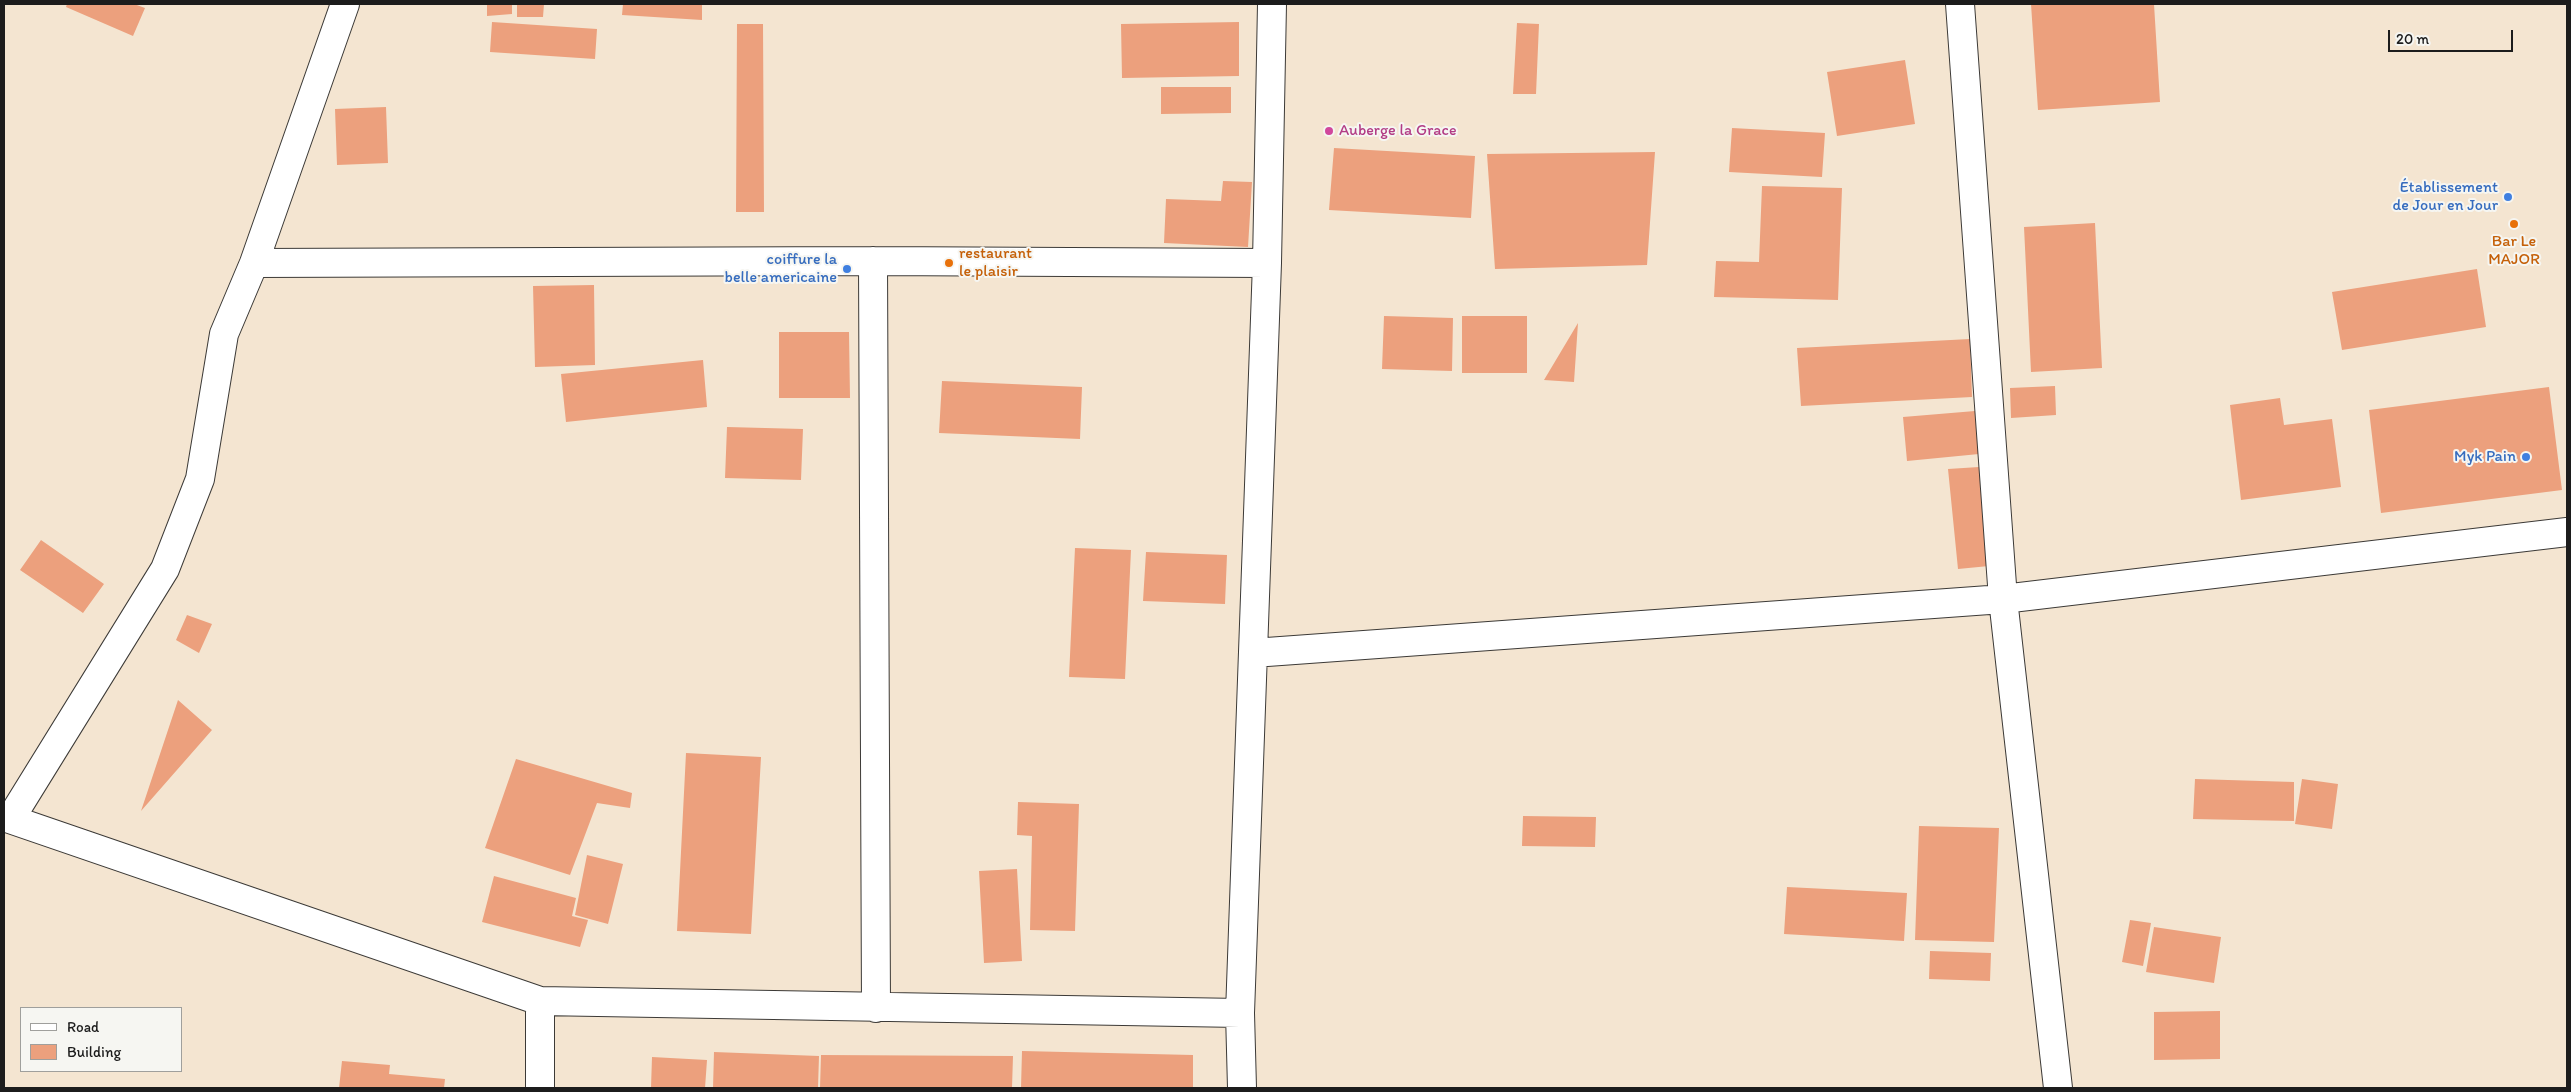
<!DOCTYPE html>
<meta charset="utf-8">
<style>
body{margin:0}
#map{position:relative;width:2571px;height:1092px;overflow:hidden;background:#f4e5d1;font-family:Itim,sans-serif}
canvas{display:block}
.frame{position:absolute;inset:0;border:5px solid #1c1c1c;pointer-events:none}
.legend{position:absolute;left:20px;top:1007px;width:162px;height:65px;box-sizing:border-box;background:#f6f6f2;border:1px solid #9f9f9c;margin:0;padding:6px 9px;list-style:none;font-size:15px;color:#1c1c1c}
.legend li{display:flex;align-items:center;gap:10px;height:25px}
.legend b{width:25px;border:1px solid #9f9f9c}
.scale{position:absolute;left:2388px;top:30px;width:125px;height:22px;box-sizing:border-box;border:2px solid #1c1c1c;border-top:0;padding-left:6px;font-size:15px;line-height:18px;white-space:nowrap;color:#1c1c1c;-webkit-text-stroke:4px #f6f6f2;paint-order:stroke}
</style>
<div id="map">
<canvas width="2571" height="1092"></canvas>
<div class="frame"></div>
<ul class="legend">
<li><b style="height:6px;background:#fff"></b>Road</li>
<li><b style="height:14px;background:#eca07d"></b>Building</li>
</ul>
<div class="scale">20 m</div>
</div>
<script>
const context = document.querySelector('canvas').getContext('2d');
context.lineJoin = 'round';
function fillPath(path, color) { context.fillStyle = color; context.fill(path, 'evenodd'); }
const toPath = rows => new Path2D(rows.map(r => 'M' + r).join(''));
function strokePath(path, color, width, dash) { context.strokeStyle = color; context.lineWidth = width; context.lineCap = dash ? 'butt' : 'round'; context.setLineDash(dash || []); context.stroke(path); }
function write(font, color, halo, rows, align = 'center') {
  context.font = font + ' Itim,sans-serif'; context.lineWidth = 4; context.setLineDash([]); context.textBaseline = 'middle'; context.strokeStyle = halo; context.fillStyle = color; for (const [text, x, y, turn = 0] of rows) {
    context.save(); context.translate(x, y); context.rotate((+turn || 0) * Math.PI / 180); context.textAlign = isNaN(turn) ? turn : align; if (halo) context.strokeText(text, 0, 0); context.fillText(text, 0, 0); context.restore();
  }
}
fillPath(toPath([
 [67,4,134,4,145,8,133,36,66,7],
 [487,4,512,4,512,14,487,16],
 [517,4,544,4,543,17,517,17],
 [623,4,702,4,702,20,622,15],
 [2031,4,2154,4,2160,102,2038,110],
 [492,22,597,29,595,59,490,52],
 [1239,22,1239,76,1122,78,1121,24],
 [1517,23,1539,24,1536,94,1513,94],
 [737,24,763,24,764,212,736,212],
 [1905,60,1915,124,1837,136,1827,72],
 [1161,87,1231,87,1231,113,1161,114],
 [386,107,388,163,337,165,335,109],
 [1732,128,1825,133,1822,177,1729,172],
 [1334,148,1475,156,1471,218,1329,210],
 [1655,152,1647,265,1495,269,1487,154],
 [1223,181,1252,182,1248,247,1164,243,1166,199,1221,201],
 [1762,186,1842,188,1838,300,1714,297,1716,261,1759,262],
 [2095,223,2102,368,2031,372,2024,227],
 [2477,269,2486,327,2342,350,2332,292],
 [594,285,595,365,535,367,533,286],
 [1384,316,1453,318,1452,371,1382,369],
 [1462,316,1527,316,1527,373,1462,373],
 [1578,323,1574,382,1544,380],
 [779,332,849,332,850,398,779,398],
 [1970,339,1972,397,1801,406,1797,348],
 [703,360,707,407,566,422,561,374],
 [942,381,1082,387,1080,439,939,433],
 [2055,386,2056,415,2011,418,2010,388],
 [2549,387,2562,490,2381,513,2369,410],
 [2280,398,2284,425,2332,419,2341,487,2241,500,2230,405],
 [1975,411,1979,454,1907,461,1903,417],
 [727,427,803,429,801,480,725,478],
 [1979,467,1989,566,1958,569,1948,469],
 [41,540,104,584,83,613,20,570],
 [1075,548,1131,550,1125,679,1069,677],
 [1146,552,1227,555,1225,604,1143,601],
 [187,615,212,624,199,653,176,640],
 [178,700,212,730,141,811],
 [686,753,761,757,751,934,677,931],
 [516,759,632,793,630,808,597,803,570,875,485,848],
 [2195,779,2294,782,2294,821,2193,819],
 [2302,779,2338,784,2332,829,2295,824],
 [1018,802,1079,804,1075,931,1030,930,1032,836,1017,835],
 [1523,816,1596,817,1595,847,1522,846],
 [1919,826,1999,828,1994,942,1915,940],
 [587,855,623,864,608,924,575,915],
 [1017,869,1022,961,984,963,979,871],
 [494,876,576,898,572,916,588,920,580,947,482,922],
 [1787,887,1907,893,1904,941,1784,934],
 [2130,920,2151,923,2143,966,2122,962],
 [2154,927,2221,937,2214,983,2146,972],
 [1930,951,1991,953,1990,981,1929,979],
 [2220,1011,2220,1059,2154,1060,2154,1012],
 [1022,1051,1193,1055,1193,1088,1021,1088],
 [714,1052,819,1056,818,1088,713,1088],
 [821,1055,1013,1056,1012,1088,820,1088],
 [652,1057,707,1060,705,1088,651,1088],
 [342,1061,390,1065,389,1074,445,1079,444,1088,339,1088]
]), '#eca07d');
const street = toPath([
 [1960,4,2003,599,2058,1088],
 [873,261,876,1008],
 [254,263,873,261,1267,263],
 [1253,653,2003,599,2567,532],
 [4,817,540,1001,1240,1013],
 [11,818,165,569,200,479,224,334,254,263,345,4],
 [540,1088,540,1001],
 [1242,1088,1240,1013,1267,263,1272,4]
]);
strokePath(street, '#3c3a37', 30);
strokePath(street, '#fff', 28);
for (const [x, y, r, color] of [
 [1329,131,5,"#d1479c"],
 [2508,197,5,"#3f7fe0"],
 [2514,224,5,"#e8710a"],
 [949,263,5,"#e8710a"],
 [847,269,5,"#3f7fe0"],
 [2526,457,5,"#3f7fe0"]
]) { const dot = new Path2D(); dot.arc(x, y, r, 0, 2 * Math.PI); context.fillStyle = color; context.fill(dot); strokePath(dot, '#f6f6f2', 2); }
write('16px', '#b23c85', '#f6f6f2', [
 ["Auberge la Grace",1339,131]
], 'left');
write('16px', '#366cbe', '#f6f6f2', [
 ["Établissement",2498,188],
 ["de Jour en Jour",2498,206],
 ["coiffure la",837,260],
 ["belle americaine",837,278],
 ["Myk Pain",2516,457]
], 'right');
write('16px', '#c56008', '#f6f6f2', [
 ["Bar Le",2514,242],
 ["MAJOR",2514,260],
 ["restaurant",959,254,"left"],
 ["le plaisir",959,272,"left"]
]);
</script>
